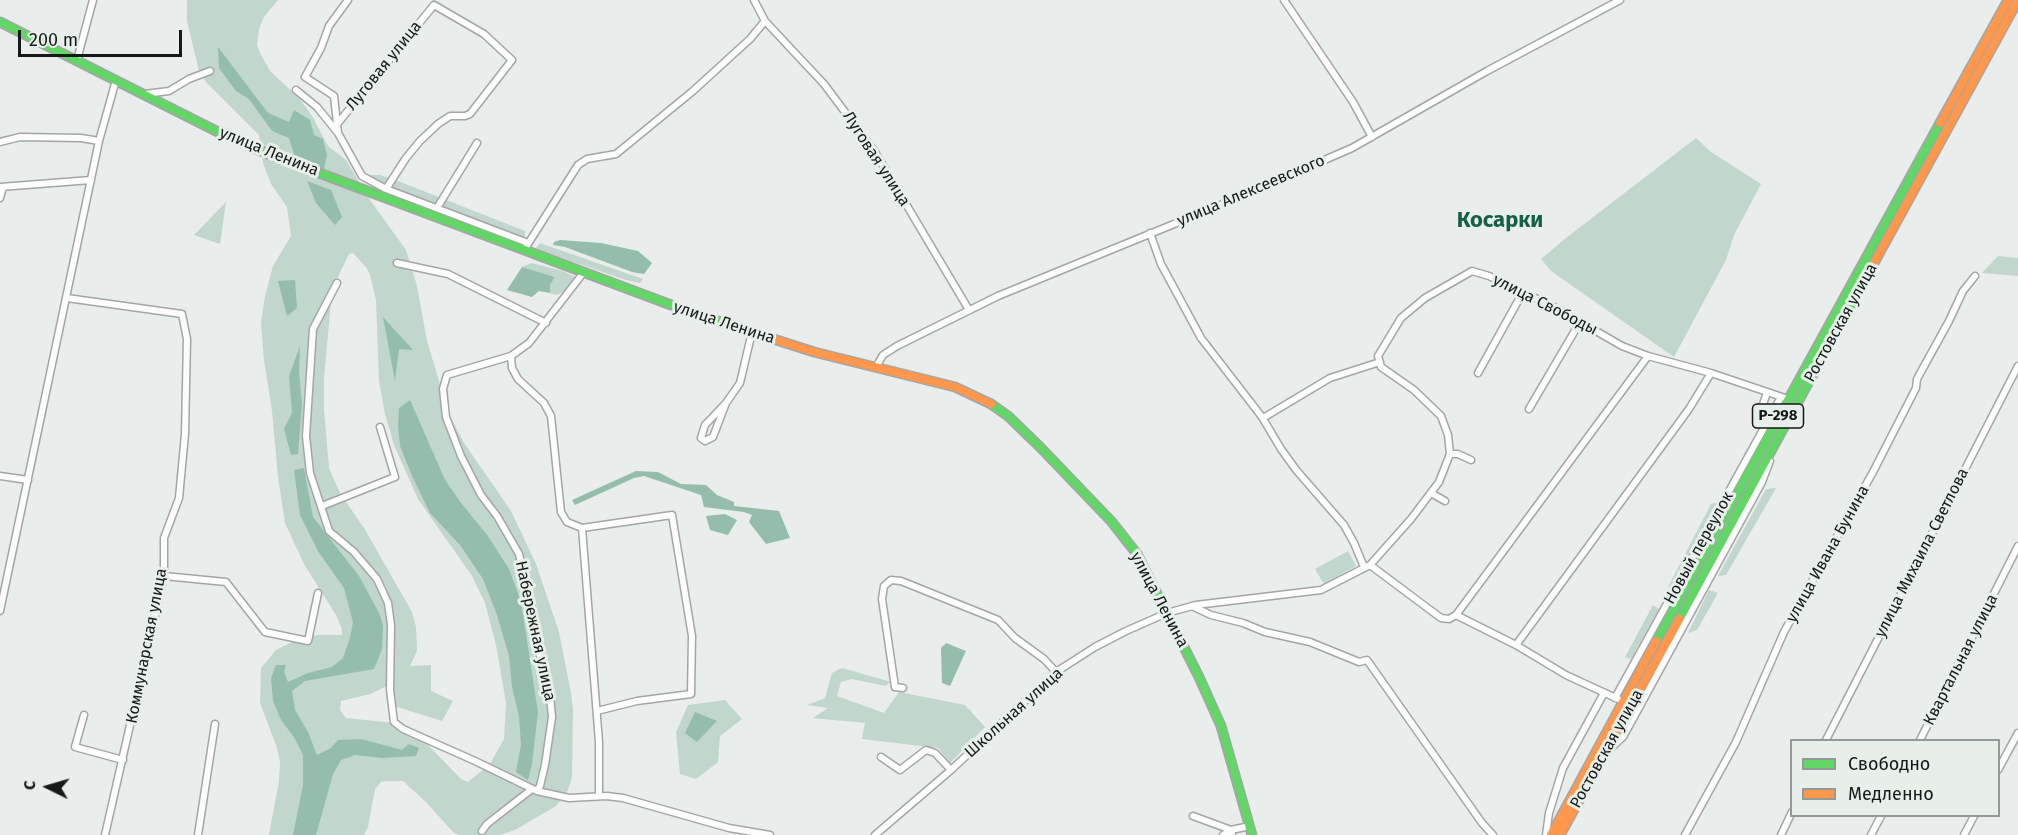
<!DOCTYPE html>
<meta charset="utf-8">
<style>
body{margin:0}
#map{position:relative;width:2018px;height:835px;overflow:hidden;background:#e9edeb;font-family:"Fira Sans",sans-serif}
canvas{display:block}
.legend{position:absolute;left:1790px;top:739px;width:210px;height:78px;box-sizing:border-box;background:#e7efeb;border:2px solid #939997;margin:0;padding:8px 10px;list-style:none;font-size:18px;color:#161918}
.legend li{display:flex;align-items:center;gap:12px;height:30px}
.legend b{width:30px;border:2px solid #939997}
.north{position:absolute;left:18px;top:757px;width:60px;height:60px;-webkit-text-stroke:4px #e7efeb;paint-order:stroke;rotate:275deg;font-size:16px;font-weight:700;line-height:24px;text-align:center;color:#161918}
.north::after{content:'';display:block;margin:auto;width:21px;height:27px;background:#161918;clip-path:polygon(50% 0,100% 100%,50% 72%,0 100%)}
.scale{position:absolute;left:18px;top:30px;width:164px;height:27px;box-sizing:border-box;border:3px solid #161918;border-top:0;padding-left:8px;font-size:18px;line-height:21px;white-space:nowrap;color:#161918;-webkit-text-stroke:4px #e7efeb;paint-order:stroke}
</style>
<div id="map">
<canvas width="2018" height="835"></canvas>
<ul class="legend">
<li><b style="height:8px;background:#63d668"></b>Свободно</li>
<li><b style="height:8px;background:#ff974d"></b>Медленно</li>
</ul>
<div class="north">С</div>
<div class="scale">200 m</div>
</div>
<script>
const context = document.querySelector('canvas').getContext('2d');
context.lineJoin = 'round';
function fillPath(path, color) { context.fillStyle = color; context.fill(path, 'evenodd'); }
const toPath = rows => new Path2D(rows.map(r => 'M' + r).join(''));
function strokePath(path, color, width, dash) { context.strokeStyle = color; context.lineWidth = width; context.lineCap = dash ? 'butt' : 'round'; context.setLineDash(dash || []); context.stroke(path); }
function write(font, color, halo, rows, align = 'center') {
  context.font = font + ' "Fira Sans",sans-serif'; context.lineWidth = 6; context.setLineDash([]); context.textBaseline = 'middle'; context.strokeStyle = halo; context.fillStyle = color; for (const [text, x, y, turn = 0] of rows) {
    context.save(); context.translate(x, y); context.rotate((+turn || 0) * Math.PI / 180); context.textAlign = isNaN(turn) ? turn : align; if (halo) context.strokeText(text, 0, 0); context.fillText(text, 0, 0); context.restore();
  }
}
fillPath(toPath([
 [187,0,278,0,264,17,259,29,257,45,260,53,270,71,299,98,312,116,328,146,346,160,370,200,406,250,417,286,427,341,449,414,464,443,511,511,536,564,559,632,571,693,573,709,572,778,567,792,556,806,515,830,500,835,459,835,453,832,425,801,403,781,386,781,381,782,375,789,368,827,364,835,269,835,279,781,280,761,276,745,260,703,261,668,276,650,298,639,318,635,342,635,342,629,336,615,304,564,285,523,278,477,272,411,264,360,261,323,265,296,273,266,291,236,287,207,271,184,263,163,259,135,207,83,199,71,187,21],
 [353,253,366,267,370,275,376,300,379,381,385,414,394,445,418,499,472,576,485,603,496,645,506,703,504,739,490,764,468,782,461,779,422,739,406,727,394,723,346,718,340,710,341,701,370,694,393,683,394,706,442,721,453,701,431,691,431,665,410,666,417,651,416,627,412,612,364,528,340,493,329,468,324,409,324,379,332,289,349,254],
 [1696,138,1711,152,1761,184,1734,235,1726,260,1674,357,1551,271,1541,259,1566,238],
 [366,175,380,175,398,181,525,231,525,236,519,238,412,197,375,181],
 [226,202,220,244,194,235],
 [540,243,643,279,640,283,626,280,535,249],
 [1998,256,2018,258,2018,276,1982,273],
 [532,263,563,271,575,277,569,289,557,295,550,293,550,285,555,277,522,267],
 [1776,488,1726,575,1718,576,1766,489],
 [1723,501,1676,586,1668,587,1711,504],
 [1348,551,1356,566,1324,584,1315,569],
 [1709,590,1718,593,1697,630,1688,633],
 [1653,605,1659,609,1631,659,1625,657],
 [842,668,891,682,885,686,852,679,841,682,837,696,884,713,899,692,965,705,985,727,950,763,938,748,862,739,865,723,813,718,828,708,807,705,825,698,832,673],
 [725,700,742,719,720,736,718,762,696,779,680,774,676,732,688,705]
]), '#c1d6cd');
fillPath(toPath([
 [218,47,268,113,289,122,294,110,310,120,314,135,323,139,327,155,324,169,304,163,295,157,289,138,272,131,249,99,236,91,219,68],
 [307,181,331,190,342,217,335,225,316,203],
 [560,240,601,243,638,251,652,263,644,274,632,272,565,247,553,245,554,242],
 [522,267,555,277,550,285,550,293,539,291,532,297,507,290],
 [295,280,297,308,287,316,278,281],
 [383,317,413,350,399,349,395,381],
 [300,346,299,372,302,404,298,454,291,455,284,429,292,413,289,376],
 [410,400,445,480,461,503,488,536,509,569,521,602,538,712,532,764,528,780,516,772,521,745,519,716,512,687,509,656,497,615,483,579,460,545,430,513,413,478,400,446,398,427,399,408],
 [304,468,313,517,359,576,379,613,383,625,382,649,374,669,305,681,292,691,295,710,308,732,317,755,331,748,338,740,361,739,402,750,409,744,419,748,416,756,382,758,355,755,341,760,333,774,316,835,293,835,303,785,303,755,294,737,281,720,273,701,271,678,276,665,286,665,284,672,288,682,308,673,332,667,343,658,350,638,353,622,344,588,318,551,300,515,294,470],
 [636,471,658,472,681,484,706,485,717,495,734,502,734,506,779,511,790,538,766,544,749,522,752,515,744,512,704,507,701,495,644,476,634,478,575,505,572,500],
 [725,514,737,520,728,535,710,530,706,516],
 [946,643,966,651,950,686,942,683,941,648],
 [695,712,717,721,697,742,685,733]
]), '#94bdac');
const street = toPath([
 [348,0,329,26,321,48,305,77,334,96,338,133,362,176,386,189,528,243],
 [1284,0,1353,102,1372,137],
 [765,21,824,84,875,152,969,310],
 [77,60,93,0],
 [296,90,317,107,338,133],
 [145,94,169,91,189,79,210,71],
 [338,123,434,5,484,34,512,60,470,114,465,116,450,116,438,124,420,141,406,158,386,189],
 [0,142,20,137,81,138,99,141],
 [0,187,91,180],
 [0,198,3,187],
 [437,208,477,143],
 [1150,233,1161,264,1201,338,1262,417,1281,449,1297,471,1344,525,1354,543,1364,567],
 [526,247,578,165,587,159,616,154,693,91,750,39,765,21,754,0],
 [397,263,448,274,546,323],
 [337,283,313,329,306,436,310,473,329,531,354,552,377,579,388,603,391,625,390,690,394,722,403,729,475,761,537,791,569,798,607,796,623,798,729,828,770,835],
 [67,298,182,314,187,339,185,434,179,498,164,538,164,576,105,835],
 [511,356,512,368,518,379,544,403,551,416,561,512,567,522,582,528,672,515,692,636,691,694,637,701,597,711],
 [876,367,883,355,897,346,998,296,1223,204,1352,148,1487,71,1620,0],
 [1478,373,1523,292],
 [1767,393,1762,407,1773,414],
 [726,403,713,437,705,441,701,438,705,425,726,403,740,383,752,332],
 [1529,409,1580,322],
 [1263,418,1330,378,1380,362],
 [1450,454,1458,454,1471,460],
 [0,476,28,480],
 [1431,493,1445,501],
 [322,506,395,477,380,427],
 [582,528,599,742,599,796],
 [1370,565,1441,618,1449,619,1456,615,1516,645,1566,675,1618,699],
 [164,576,226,582,265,632,308,641,318,593],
 [1192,606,1211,615,1243,623,1265,632,1310,642,1359,662,1367,660,1482,823,1493,835],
 [0,611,99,141,116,80],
 [1456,615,1648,356],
 [1516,645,1689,409,1711,373],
 [903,688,895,687,882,599,884,586,891,580,901,581,998,620,1015,638,1044,659,1056,672],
 [1615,698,1781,397],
 [84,715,75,747,123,760],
 [1826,740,2018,366],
 [1920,740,2018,546],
 [1611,748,1623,737,1762,482,1770,461],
 [881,757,900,770,926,750,935,753,951,770],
 [1998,770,2018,733],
 [537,791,540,786,545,765,552,717,550,696,538,648,532,610,519,554,497,516,481,495,461,456,446,417,443,389,447,375,511,356,529,343,584,272],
 [1193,816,1231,830,1223,835],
 [482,831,487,824,532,789],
 [198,835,215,724],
 [875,835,951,770,1056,672,1095,647,1126,631,1167,613,1196,605,1321,590,1370,565,1411,519,1439,482,1450,454,1448,435,1441,416,1414,390,1381,367,1378,356,1401,318,1425,298,1472,271,1489,276,1558,309,1622,346,1648,356,1711,373,1788,399],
 [1232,835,1231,830,1250,826],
 [1546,835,1549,813,1563,768,1604,693],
 [1685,835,1736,742,1784,632,1873,472,1916,388,1917,379,1949,321,1963,291,1975,276],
 [1781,835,1792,812],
 [1871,835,1881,816],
 [1964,835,1974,816]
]);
const fast = toPath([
 [0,22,224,135,258,150,687,311,764,336],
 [991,404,1008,416,1040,447,1111,521,1137,554,1199,677,1221,726,1252,835],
 [1679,619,1864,281],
 [1656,641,1940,123]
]);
const slow = toPath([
 [1940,123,2008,0],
 [1864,281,2018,0],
 [764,336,814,352,955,387,991,404],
 [1551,835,1656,641],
 [1560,835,1679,619]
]);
strokePath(street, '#a3a6a5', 9);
strokePath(fast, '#a3a6a5', 11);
strokePath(slow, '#a3a6a5', 11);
strokePath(street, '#fcfcfc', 6);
strokePath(fast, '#63d668', 8);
strokePath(slow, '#ff974d', 8);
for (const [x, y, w] of [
 [1778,416,51]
]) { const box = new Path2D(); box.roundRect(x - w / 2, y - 12, w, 24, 4.5); context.fillStyle = '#e7efeb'; context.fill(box); strokePath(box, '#161918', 1.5); }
write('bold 15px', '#161918', null, [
 ["Р-298",1778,416]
]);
write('16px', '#161918', '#e7efeb', [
 ["Луговая улица",384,66,-51],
 ["улица Ленина",269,152,22],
 ["Луговая улица",876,159,57],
 ["улица Алексеевского",1251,191,-23],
 ["улица Свободы",1545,305,27],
 ["улица Ленина",724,323,18],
 ["Ростовская улица",1841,323,-61],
 ["Новый переулок",1699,548,-61],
 ["улица Михаила Светлова",1922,553,-63],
 ["улица Ивана Бунина",1828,554,-61],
 ["улица Ленина",1159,600,62],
 ["Набережная улица",535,631,78],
 ["Коммунарская улица",147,646,-79],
 ["Квартальная улица",1961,660,-63],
 ["Школьная улица",1014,713,-42],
 ["Ростовская улица",1607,749,-61]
]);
write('bold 22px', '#165e47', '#e7efeb', [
 ["Косарки",1500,221]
]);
</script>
